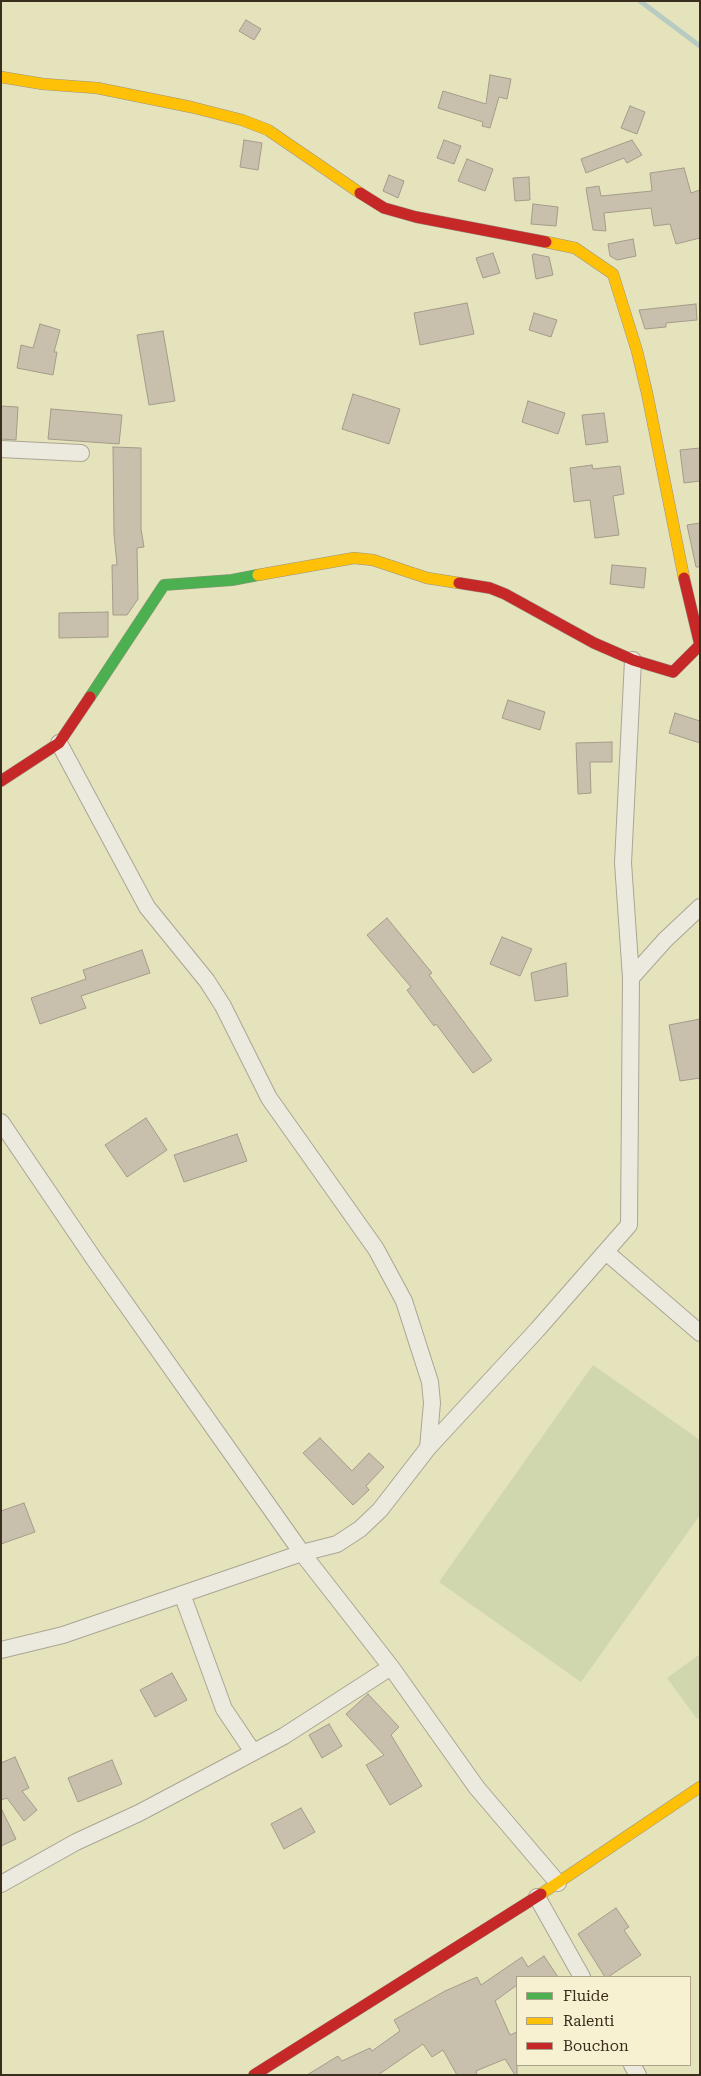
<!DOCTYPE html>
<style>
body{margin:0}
#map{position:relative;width:701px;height:2076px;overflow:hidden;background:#e4e1cc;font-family:"Roboto Serif",serif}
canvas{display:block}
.frame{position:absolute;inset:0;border:2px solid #392e1d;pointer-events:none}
.legend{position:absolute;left:516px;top:1976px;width:175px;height:90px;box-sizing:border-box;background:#f7f1d1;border:1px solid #aba389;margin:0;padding:6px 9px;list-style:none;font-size:15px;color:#392e1d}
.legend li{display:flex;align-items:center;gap:10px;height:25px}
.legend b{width:25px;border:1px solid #aba389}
</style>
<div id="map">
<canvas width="701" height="2076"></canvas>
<div class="frame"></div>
<ul class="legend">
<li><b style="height:6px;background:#4caf50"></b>Fluide</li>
<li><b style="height:6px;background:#ffc107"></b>Ralenti</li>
<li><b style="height:6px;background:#c62828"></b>Bouchon</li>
</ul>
</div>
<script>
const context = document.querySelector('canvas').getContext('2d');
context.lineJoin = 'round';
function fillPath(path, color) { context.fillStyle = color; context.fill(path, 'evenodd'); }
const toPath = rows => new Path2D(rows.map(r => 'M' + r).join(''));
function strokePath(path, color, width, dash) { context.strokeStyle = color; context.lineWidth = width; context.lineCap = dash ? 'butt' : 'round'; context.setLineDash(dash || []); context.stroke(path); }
fillPath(toPath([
 [1,1,700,1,700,2075,1,2075],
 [517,1977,690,1977,690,2065,517,2065]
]), '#e5e3bc');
fillPath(toPath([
 [593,1365,700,1440,700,1515,581,1682,439,1582],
 [700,1654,700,1717,697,1719,667,1678]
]), '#d0d7ae');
strokePath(toPath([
 [640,1,700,46]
]), '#b7cbc2', 5);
const building = toPath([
 [246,20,261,29,254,40,239,31,246,20],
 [490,75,511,79,507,99,499,97,490,128,482,126,483,122,438,108,443,91,486,104,490,75],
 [630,106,645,112,637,134,621,128,630,106],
 [244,140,262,143,258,170,240,167,244,140],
 [444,140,461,146,454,164,437,158,444,140],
 [632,140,642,155,627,163,624,158,586,173,581,159,632,140],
 [467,159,493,169,485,191,458,181,467,159],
 [684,168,691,193,700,190,700,238,676,244,670,224,654,226,651,208,604,213,606,231,593,230,586,188,599,186,601,196,652,191,650,173,684,168],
 [389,175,404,181,398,198,383,191,389,175],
 [529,177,530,200,515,201,513,178,529,177],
 [533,204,558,207,556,226,531,224,533,204],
 [633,239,636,256,617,260,610,256,608,244,633,239],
 [493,253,500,273,483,278,476,258,493,253],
 [534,254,549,257,553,275,536,279,532,255,534,254],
 [467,303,474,334,420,345,414,313,467,303],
 [696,304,697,320,666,323,666,327,645,329,639,310,696,304],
 [534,313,557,320,551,337,529,330,534,313],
 [40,324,60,330,54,352,57,352,53,375,17,368,21,345,33,348,40,324],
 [163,331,175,401,149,405,137,335,163,331],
 [353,394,400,409,389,444,342,429,353,394],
 [528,401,565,413,558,434,522,422,528,401],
 [1,406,18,407,16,440,1,439,1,406],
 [51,409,122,415,119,444,48,439,51,409],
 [604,413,608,442,586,445,582,415,604,413],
 [113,447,141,448,141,529,144,547,137,548,138,599,127,615,113,615,112,565,117,565,114,534,113,447],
 [700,448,700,481,684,483,680,450,700,448],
 [592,465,593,469,620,466,624,494,613,496,619,535,595,538,590,500,574,502,570,468,592,465],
 [700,523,700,567,696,567,687,525,700,523],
 [612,565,646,568,644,588,610,584,612,565],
 [108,612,108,637,59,638,59,613,108,612],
 [508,700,545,712,540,730,502,718,508,700],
 [675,713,700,721,700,743,669,733,675,713],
 [612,742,612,762,590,762,591,793,578,794,576,743,612,742],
 [387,918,432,973,429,975,492,1060,473,1073,436,1024,434,1026,407,990,411,987,367,935,387,918],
 [502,937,532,949,520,976,490,964,502,937],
 [142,950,150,973,81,996,86,1008,40,1024,31,998,86,979,83,970,142,950],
 [566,963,568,996,535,1001,531,973,566,963],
 [700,1019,700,1078,680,1081,669,1025,700,1019],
 [146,1118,167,1150,127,1177,105,1145,146,1118],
 [237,1134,247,1161,184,1182,174,1155,237,1134],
 [320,1438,352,1471,369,1453,384,1467,366,1486,369,1490,353,1505,303,1453,320,1438],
 [24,1503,35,1532,1,1544,1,1511,24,1503],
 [172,1673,187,1700,155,1717,140,1690,172,1673],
 [368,1694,399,1727,391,1735,422,1786,390,1805,366,1765,384,1755,346,1714,368,1694],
 [329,1724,342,1746,322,1758,309,1735,329,1724],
 [15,1757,29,1788,22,1791,37,1810,24,1821,7,1798,1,1800,1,1763,15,1757],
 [112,1760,122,1784,78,1802,68,1778,112,1760],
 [1,1808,16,1839,1,1846,1,1808],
 [301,1808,315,1832,284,1849,271,1824,301,1808],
 [616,1908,629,1927,624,1930,641,1955,608,1977,605,1977,578,1934,616,1908],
 [544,1956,558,1977,517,1977,517,1985,495,2001,510,2035,517,2032,517,2075,515,2075,505,2059,476,2071,477,2075,457,2075,443,2050,432,2057,423,2044,378,2075,307,2075,338,2056,342,2061,370,2048,372,2051,400,2031,394,2020,445,1991,477,1977,481,1985,522,1957,528,1967,544,1956]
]);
fillPath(building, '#c8bfad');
strokePath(building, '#a59c8b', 1);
const street = toPath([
 [1,449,81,453],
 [631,978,665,940,700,907],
 [1,1122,94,1259,302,1553,391,1667,477,1788,558,1883],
 [606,1252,700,1333],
 [428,1448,537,1330,629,1225,631,978,623,863,633,660],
 [182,1594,224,1709,253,1752],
 [1,1650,63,1635,302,1553,337,1544,360,1529,380,1510,428,1448,432,1403,430,1382,404,1301,376,1249,269,1098,223,1006,207,981,147,907,59,743],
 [1,1884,76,1842,139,1813,284,1736,391,1667],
 [537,1897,582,1977],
 [632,2065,638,2075]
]);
const fast = toPath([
 [90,697,164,585,232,580,258,575]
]);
const slow = toPath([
 [1,77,43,84,97,88,191,107,242,120,268,130,360,193],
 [546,242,575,248,613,274,637,351,647,393,684,578],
 [258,575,354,558,373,560,427,578,459,583],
 [541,1894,700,1787]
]);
const jam = toPath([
 [360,193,384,208,416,217,546,242],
 [459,583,490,588,505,594,594,643,633,660,673,672,700,645,684,578],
 [1,781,59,743,90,697],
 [254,2075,541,1894]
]);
strokePath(street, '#aaa595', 18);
strokePath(fast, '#999485', 12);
strokePath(slow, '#999485', 12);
strokePath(jam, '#999485', 12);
strokePath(street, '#eceade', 16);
strokePath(fast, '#4caf50', 11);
strokePath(slow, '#ffc107', 11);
strokePath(jam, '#c62828', 11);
</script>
